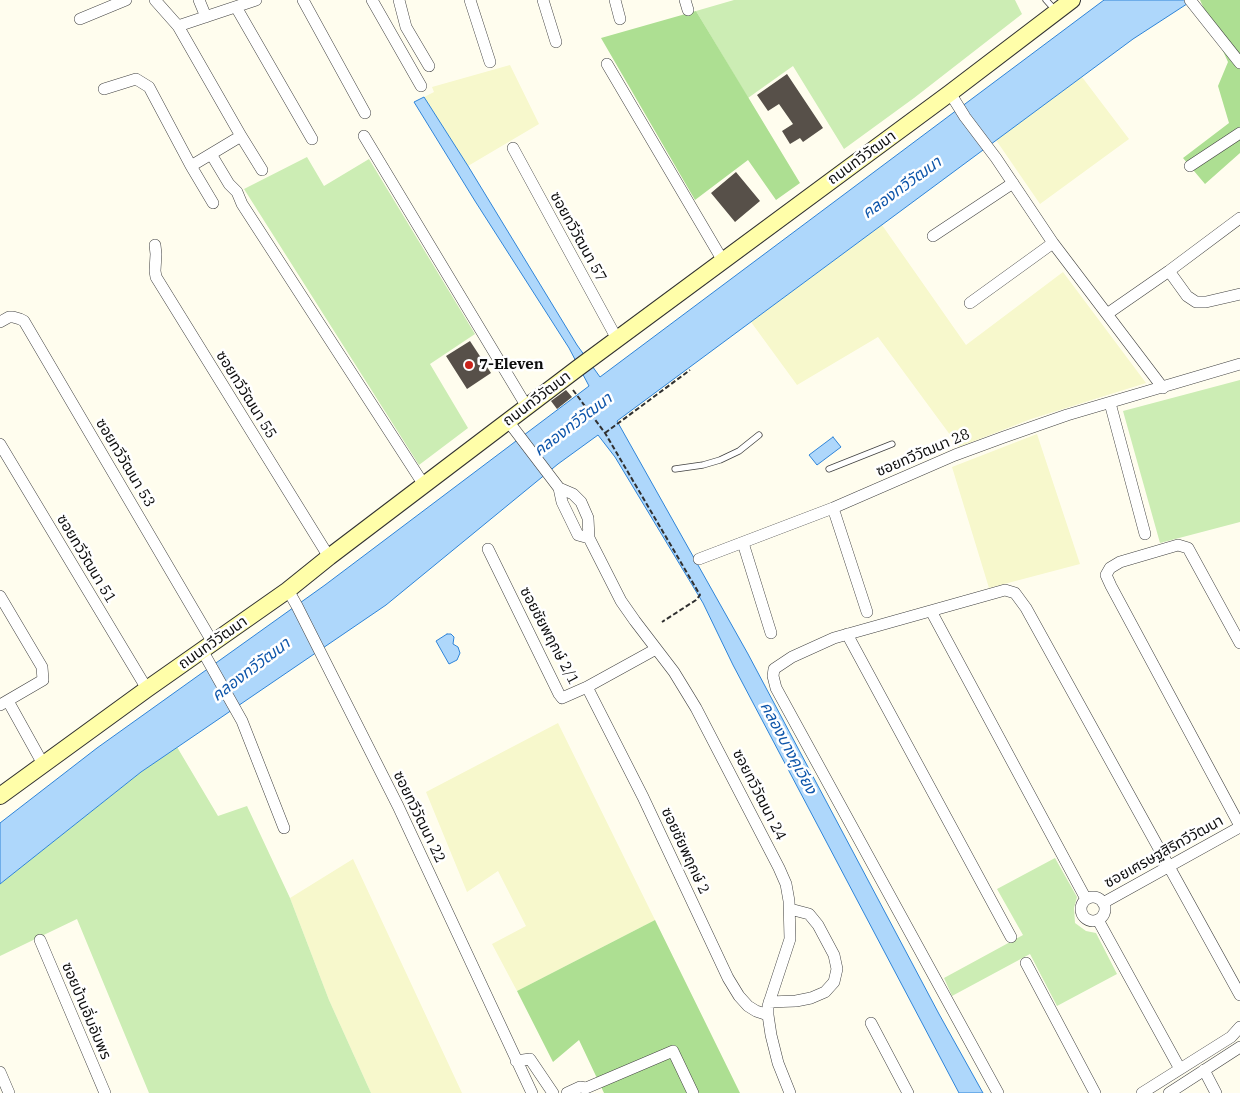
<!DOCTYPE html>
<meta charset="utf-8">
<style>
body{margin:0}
canvas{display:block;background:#fffdee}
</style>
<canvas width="1240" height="1093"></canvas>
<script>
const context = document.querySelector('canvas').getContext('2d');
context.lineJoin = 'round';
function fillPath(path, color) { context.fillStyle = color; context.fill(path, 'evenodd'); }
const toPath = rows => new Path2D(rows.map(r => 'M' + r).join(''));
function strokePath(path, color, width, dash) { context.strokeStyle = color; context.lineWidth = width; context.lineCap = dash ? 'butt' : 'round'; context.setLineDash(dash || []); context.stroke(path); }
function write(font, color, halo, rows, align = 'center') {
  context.font = font + ' "IBM Plex Serif","Noto Sans Thai",serif'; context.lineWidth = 5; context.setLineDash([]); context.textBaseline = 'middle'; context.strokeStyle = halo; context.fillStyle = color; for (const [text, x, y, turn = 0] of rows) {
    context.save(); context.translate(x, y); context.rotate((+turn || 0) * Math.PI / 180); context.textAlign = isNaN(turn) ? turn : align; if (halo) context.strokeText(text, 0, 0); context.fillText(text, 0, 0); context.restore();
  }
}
fillPath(toPath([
 [510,65,539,124,468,166,424,97,434,92,432,87],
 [1082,77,1129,139,1040,204,996,140],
 [882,225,966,345,1063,272,1146,383,1031,419,959,447,878,337,797,385,751,322],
 [1037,434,1080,564,989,588,952,467],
 [558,723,655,920,517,991,492,944,526,926,498,871,467,892,426,792],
 [353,859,462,1093,371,1093,329,1000,290,898]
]), '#f7f8cc');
fillPath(toPath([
 [734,0,1015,0,1022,14,914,98,844,149,793,66,748,98,696,11],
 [307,157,324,186,369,159,475,334,430,364,468,428,419,465,244,189],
 [1240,380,1240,522,1160,543,1123,411],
 [177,747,218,816,247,806,290,898,329,1000,371,1093,149,1093,77,919,0,956,0,884,141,772],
 [1055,858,1077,897,1074,908,1075,923,1086,931,1096,933,1117,974,1057,1006,1030,954,952,996,944,978,1023,935,997,889]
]), '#ccedb4');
fillPath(toPath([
 [1200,0,1240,0,1240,153,1205,184,1183,158,1229,123,1218,86,1228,62],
 [696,11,800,183,776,200,748,160,695,200,601,38],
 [655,920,740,1093,604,1093,579,1040,553,1062,517,991]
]), '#addf92');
const water = toPath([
 [1104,0,1193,0,1133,39,617,421,748,654,939,1014,983,1093,959,1093,733,665,703,603,615,457,598,435,558,464,386,605,141,772,0,884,0,823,97,748,325,585,589,386,569,348,475,201,414,102,424,97,468,166,577,345,600,377,1104,0],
 [833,437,841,447,817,465,809,455,833,437],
 [447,634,451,634,454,637,453,644,458,647,460,653,457,660,449,664,436,641,447,634]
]);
fillPath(water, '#aed7fb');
strokePath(water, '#2f84d8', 1);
fillPath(toPath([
 [787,74,823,128,803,142,800,138,790,144,782,131,793,124,779,104,768,111,757,95],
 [736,172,760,201,735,222,711,193],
 [470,341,491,373,467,389,446,356],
 [566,390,572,397,557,409,551,401]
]), '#575049');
const lane = toPath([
 [1046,0,1055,10],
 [675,469,703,465,720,460,739,451,759,435],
 [829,469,892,444]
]);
const street = toPath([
 [199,0,206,17],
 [303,0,365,113],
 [372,0,421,86],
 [399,0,406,27,429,66],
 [470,0,490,62],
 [543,0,556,42],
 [615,0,620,19],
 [685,0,688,10],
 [1190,0,1240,63],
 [236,7,312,139],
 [80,19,126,0],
 [178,26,256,0],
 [607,64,723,261],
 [104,89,136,79,149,87,191,166,241,136,178,26,155,0],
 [950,93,965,117,996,158,1053,243,1163,388],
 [241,136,262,170],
 [364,136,527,407],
 [513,148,617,339],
 [211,154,229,184,237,192,242,204,424,485],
 [191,166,213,203],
 [1190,166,1240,133],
 [933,236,1013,183],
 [155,245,156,254,155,271,156,277,329,557],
 [1169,271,1187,296,1196,302,1206,302,1240,294],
 [970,303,1053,243],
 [1107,314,1169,271,1240,218],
 [0,322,9,317,13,317,20,319,24,321,213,643],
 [1110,403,1145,534],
 [508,421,559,488,562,502,578,535,589,538],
 [0,444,147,689],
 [559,488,573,494,581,502,588,518,589,538,621,601,635,621,674,672,696,708,779,868,786,884,789,901,790,939,768,1006,768,1015,771,1035,778,1063,790,1093],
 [833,508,867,612],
 [743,543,771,633],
 [488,549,559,694,562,698,587,687,656,649],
 [699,559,833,508,955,455,1004,437,1067,415,1240,364],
 [288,590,297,606,398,806,532,1093],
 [0,596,42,667,43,680,0,705],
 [931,611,1086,899],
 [847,634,1011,937],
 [1240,643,1188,548,1178,545,1120,562,1110,568,1106,575,1111,586,1240,826],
 [202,650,242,721,284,828],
 [587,687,643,797,728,978,739,996,748,1006,756,1011,768,1015],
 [8,701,43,764],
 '1081 909a12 12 0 1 1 24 0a12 12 0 1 1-24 0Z',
 [1103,903,1240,827],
 [1098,920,1180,1069],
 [40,940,105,1093],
 [1026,963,1095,1093],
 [769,1002,796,1001,811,998,825,992,834,982,837,969,834,955,818,925,809,914,790,909],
 [871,1023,908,1093],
 [516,1061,530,1059,553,1093],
 [1204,1070,1216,1093],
 [0,1072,9,1093],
 [567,1093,580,1087,586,1088,673,1051,693,1093],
 [998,1093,776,688,773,676,774,669,792,657,834,638,1005,590,1015,593,1026,608,1240,995],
 [1142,1093,1231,1037,1240,1027],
 [1169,1093,1240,1047]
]);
const secondary = toPath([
 [0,796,147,689,288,590,329,557,578,368,950,93,1072,0]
]);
strokePath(lane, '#414141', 7);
strokePath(street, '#414141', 12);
strokePath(secondary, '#303030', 18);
strokePath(toPath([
 [573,390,605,433,700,595,696,600,662,622],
 [605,433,690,370]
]), '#303030', 2, [5, 2.5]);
strokePath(lane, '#fff', 5.5);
strokePath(street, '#fff', 11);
strokePath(secondary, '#fffea9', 16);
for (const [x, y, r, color] of [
 [469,365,5,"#c9231a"]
]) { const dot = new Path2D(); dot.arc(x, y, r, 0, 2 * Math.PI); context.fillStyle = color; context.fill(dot); strokePath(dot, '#fff', 2); }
write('15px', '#0e0e0e', '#fff', [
 ["ถนนทวีวัฒนา",862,158,-36],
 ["ซอยทวีวัฒนา 57",578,237,61],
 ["ซอยทวีวัฒนา 55",246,395,58],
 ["ถนนทวีวัฒนา",537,399,-37],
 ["ซอยทวีวัฒนา 28",923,453,-23],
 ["ซอยทวีวัฒนา 53",125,463,59],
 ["ซอยทวีวัฒนา 51",86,559,59],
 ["ซอยชัยพฤกษ์ 2/1",549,636,62],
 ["ถนนทวีวัฒนา",213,643,-35],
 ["ซอยทวีวัฒนา 24",759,795,63],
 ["ซอยทวีวัฒนา 22",419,817,64],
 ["ซอยชัยพฤกษ์ 2",685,851,65],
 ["ซอยเศรษฐสิริทวีวัฒนา",1164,852,-29],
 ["ซอยบ้านอิ่มอัมพร",86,1011,67]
]);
write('bold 15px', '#0e0e0e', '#fff', [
 ["7-Eleven",479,365]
], 'left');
write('italic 16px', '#0d55aa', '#fff', [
 ["คลองทวีวัฒนา",902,188,-36],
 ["คลองทวีวัฒนา",573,425,-37],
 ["คลองทวีวัฒนา",251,670,-37],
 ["คลองบางคูเวียง",788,748,62]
]);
</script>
